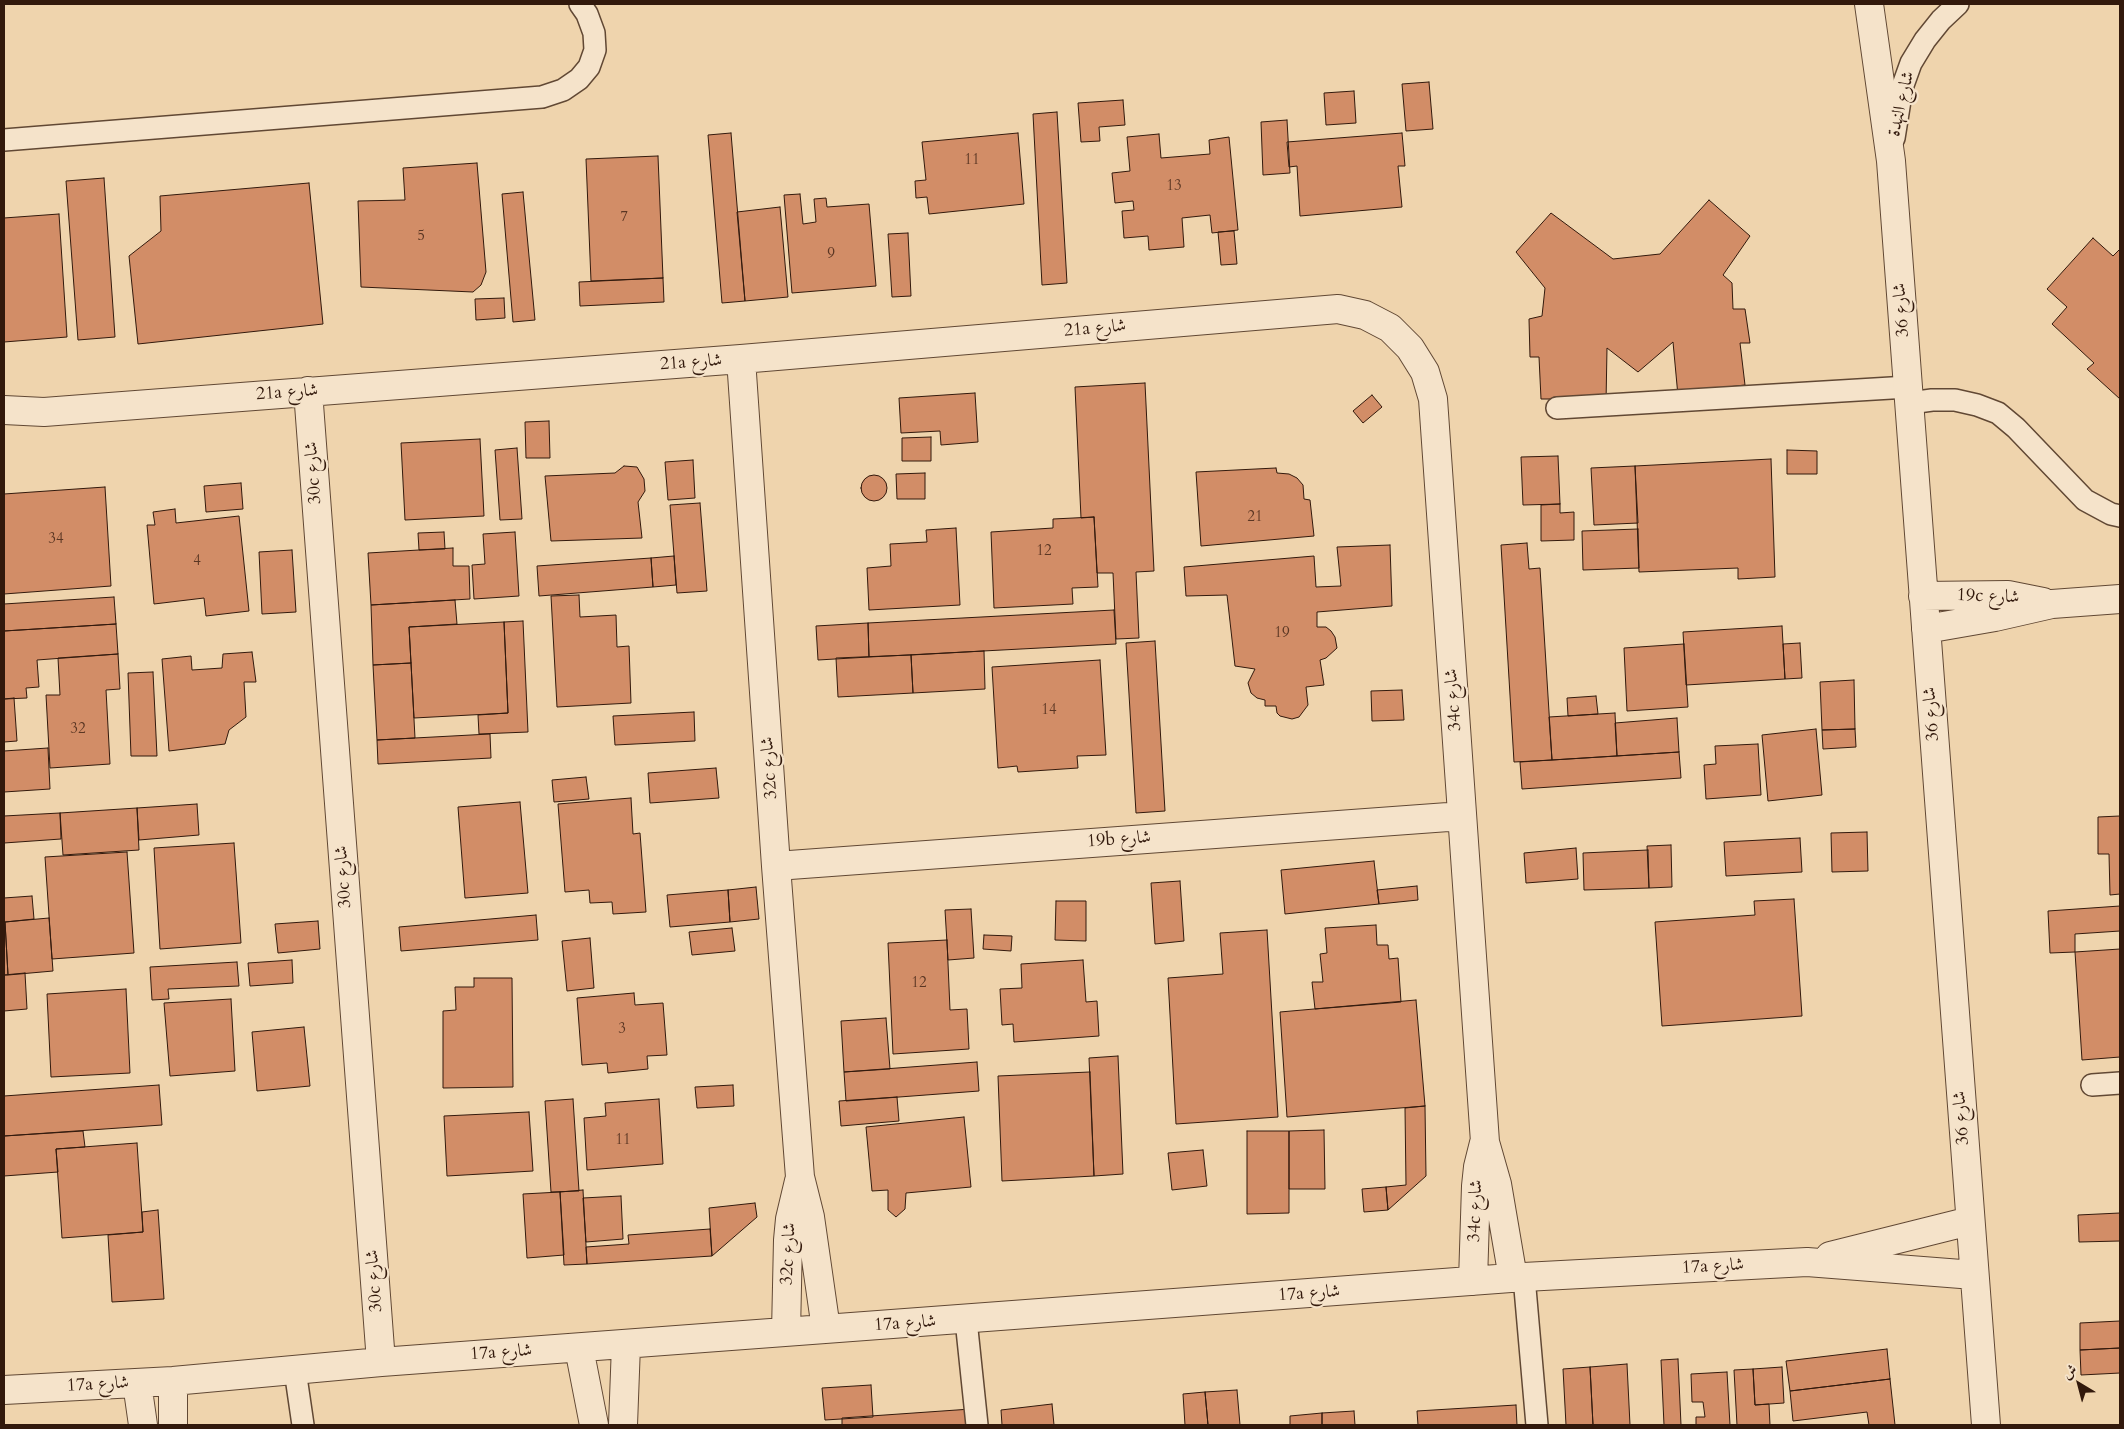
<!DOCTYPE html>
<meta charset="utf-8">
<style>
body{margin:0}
#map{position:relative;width:2124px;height:1429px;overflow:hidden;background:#efd4ad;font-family:Cardo,Amiri,serif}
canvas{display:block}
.frame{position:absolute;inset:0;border:5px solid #32190c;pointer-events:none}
.north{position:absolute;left:2054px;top:1359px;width:50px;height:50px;-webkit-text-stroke:4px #f5e3ca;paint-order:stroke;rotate:323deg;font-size:14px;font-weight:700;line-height:20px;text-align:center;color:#32190c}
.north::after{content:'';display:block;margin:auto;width:18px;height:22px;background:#32190c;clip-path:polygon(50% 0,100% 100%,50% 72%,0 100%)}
</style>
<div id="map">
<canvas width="2124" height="1429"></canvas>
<div class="frame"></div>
<div class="north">ش</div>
</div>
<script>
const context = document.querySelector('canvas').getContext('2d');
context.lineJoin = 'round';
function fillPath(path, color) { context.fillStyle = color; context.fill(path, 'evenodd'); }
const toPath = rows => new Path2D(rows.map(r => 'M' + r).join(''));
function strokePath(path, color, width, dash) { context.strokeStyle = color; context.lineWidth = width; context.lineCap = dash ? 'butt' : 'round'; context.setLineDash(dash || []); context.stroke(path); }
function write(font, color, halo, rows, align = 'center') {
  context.font = font + ' Cardo,Amiri,serif'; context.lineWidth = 4.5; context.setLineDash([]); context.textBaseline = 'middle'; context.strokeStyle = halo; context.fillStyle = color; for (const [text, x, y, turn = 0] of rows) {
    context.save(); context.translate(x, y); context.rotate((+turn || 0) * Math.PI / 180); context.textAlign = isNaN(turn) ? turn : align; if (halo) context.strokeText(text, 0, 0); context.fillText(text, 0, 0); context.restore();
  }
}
const building = toPath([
 [1429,82,1433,129,1406,131,1402,84,1429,82],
 [1354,91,1356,123,1326,125,1324,93,1354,91],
 [1123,100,1125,125,1099,127,1100,141,1081,142,1078,103,1123,100],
 [1057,112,1067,283,1042,285,1033,114,1057,112],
 [1287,120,1290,173,1263,175,1261,122,1287,120],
 [731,133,745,301,722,303,708,135,731,133],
 [1018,133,1024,204,929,214,927,197,916,198,915,181,926,180,922,142,1018,133],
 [1402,133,1405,166,1398,166,1402,207,1300,216,1297,166,1289,167,1287,142,1402,133],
 [1159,134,1161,158,1210,154,1209,140,1229,137,1238,230,1212,233,1210,215,1182,218,1184,247,1149,250,1148,236,1124,238,1122,211,1134,210,1133,201,1115,203,1112,173,1130,171,1127,137,1159,134],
 [658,156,663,278,591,281,586,159,658,156],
 [477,163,486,272,481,285,473,292,361,287,358,201,405,200,403,168,477,163],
 [104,178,115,337,78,340,66,181,104,178],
 [309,183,323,324,138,344,129,256,161,231,160,196,309,183],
 [523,192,535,320,513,322,502,194,523,192],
 [800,194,803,224,816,222,814,199,826,198,827,207,869,204,876,286,792,293,784,195,800,194],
 [1709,200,1750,236,1723,275,1732,283,1733,309,1745,309,1750,343,1740,343,1745,385,1719,388,1678,396,1673,342,1638,372,1607,348,1606,403,1570,399,1541,399,1539,357,1530,357,1529,319,1542,316,1545,288,1516,252,1551,213,1613,259,1660,254,1709,200],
 [780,207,788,297,745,301,737,212,780,207],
 [59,214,67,337,4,342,4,218,59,214],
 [1234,231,1237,264,1221,265,1218,232,1234,231],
 [908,233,911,296,892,297,888,234,908,233],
 [2093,238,2113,256,2120,249,2120,399,2087,369,2094,363,2052,324,2067,307,2047,289,2093,238],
 [663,278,664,302,580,306,579,282,663,278],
 [504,298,505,318,476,320,475,299,504,298],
 [1145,383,1154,571,1136,572,1139,638,1116,639,1113,573,1097,573,1094,517,1081,518,1075,387,1145,383],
 [975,393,978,442,941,445,940,431,901,433,899,398,975,393],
 [1372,395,1382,407,1363,423,1353,411,1372,395],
 [549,421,550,458,526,458,525,422,549,421],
 [931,437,931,461,902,461,902,438,931,437],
 [480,439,484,516,405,520,401,443,480,439],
 [517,448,522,519,500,520,495,450,517,448],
 [1787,450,1817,451,1817,474,1787,474,1787,450],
 [1558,456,1560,504,1523,505,1521,457,1558,456],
 [1771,459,1775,577,1738,579,1738,568,1639,572,1635,466,1771,459],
 [693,460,695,498,668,500,665,462,693,460],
 [624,466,637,467,644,479,645,491,638,502,642,538,551,541,545,476,615,473,624,466],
 [1635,466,1638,523,1594,525,1591,468,1635,466],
 [1276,468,1277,473,1289,474,1297,478,1303,485,1304,499,1310,500,1314,536,1201,546,1196,472,1276,468],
 [925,473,925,499,897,499,896,474,925,473],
 '861 488a13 13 0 1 1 26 0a13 13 0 1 1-26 0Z',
 [241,483,243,509,206,512,204,486,241,483],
 [105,487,111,586,4,594,4,494,105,487],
 [700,503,707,591,677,593,670,505,700,503],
 [1560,504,1560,513,1574,512,1574,540,1541,541,1541,505,1560,504],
 [175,509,176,523,239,516,249,611,206,616,204,598,154,604,147,525,155,525,153,512,175,509],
 [1094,517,1098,587,1072,588,1073,604,994,608,991,532,1053,528,1053,519,1094,517],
 [956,528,960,605,869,610,867,568,891,566,890,544,927,542,926,530,956,528],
 [1638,529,1639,568,1583,570,1582,531,1638,529],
 [444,532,445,549,419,550,418,533,444,532],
 [515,532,519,596,474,599,472,565,485,564,483,534,515,532],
 [1527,543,1529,569,1540,568,1552,760,1514,762,1501,545,1527,543],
 [1390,545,1392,606,1317,612,1317,627,1326,627,1331,631,1335,637,1337,648,1326,658,1320,660,1324,685,1306,687,1308,705,1299,717,1292,719,1280,716,1277,713,1276,706,1265,706,1265,700,1257,698,1251,693,1248,683,1255,669,1235,666,1227,595,1186,596,1184,567,1314,556,1316,587,1341,586,1337,547,1390,545],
 [453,548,453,566,469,566,470,599,371,605,368,553,453,548],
 [292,550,296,612,262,614,259,552,292,550],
 [674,556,676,585,653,587,651,558,674,556],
 [651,558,653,587,539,596,537,566,651,558],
 [579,595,580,617,616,615,617,647,629,646,631,703,557,707,551,596,579,595],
 [114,597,116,624,4,631,4,604,114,597],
 [455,600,457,624,409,627,411,663,373,665,371,605,455,600],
 [1114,610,1116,644,869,657,868,623,1114,610],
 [523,621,528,732,479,734,478,715,508,713,504,622,523,621],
 [504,622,508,713,414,718,409,627,504,622],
 [868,623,869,657,818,660,816,626,868,623],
 [116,624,118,654,37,660,39,687,26,688,27,698,4,699,4,631,116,624],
 [1782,626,1785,679,1686,685,1683,632,1782,626],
 [1155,641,1165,811,1136,813,1126,643,1155,641],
 [1800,643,1802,678,1785,679,1783,644,1800,643],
 [1684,644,1688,707,1627,711,1624,648,1684,644],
 [984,651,985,689,913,693,911,655,984,651],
 [252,652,256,682,244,682,246,717,229,730,225,744,169,751,162,659,191,656,192,670,222,668,223,654,252,652],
 [118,654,120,689,106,690,110,764,50,768,46,695,60,695,58,658,118,654],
 [911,655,913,693,838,697,836,658,911,655],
 [1100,660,1106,755,1077,756,1078,768,1018,772,1017,766,998,768,992,667,1100,660],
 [411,663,415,738,377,740,373,665,411,663],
 [153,672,157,756,131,756,128,673,153,672],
 [1854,680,1855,729,1822,730,1820,682,1854,680],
 [1402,690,1404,720,1372,721,1371,691,1402,690],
 [1596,696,1598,714,1568,716,1567,698,1596,696],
 [14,698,17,741,4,742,4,699,14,698],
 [694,712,695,741,615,745,613,716,694,712],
 [1615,713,1617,756,1552,760,1549,717,1615,713],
 [1677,718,1679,752,1617,756,1615,723,1677,718],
 [1816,729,1822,795,1768,801,1762,735,1816,729],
 [1855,729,1856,747,1823,749,1822,730,1855,729],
 [490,734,491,758,378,764,377,740,490,734],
 [1758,744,1761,795,1706,799,1704,765,1716,764,1715,746,1758,744],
 [48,748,50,789,4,792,4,751,48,748],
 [1679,752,1681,778,1522,789,1520,762,1679,752],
 [716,768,719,798,650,803,648,773,716,768],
 [586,777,589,799,554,802,552,780,586,777],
 [631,798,633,834,640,833,646,912,613,914,612,902,590,903,589,890,565,892,558,804,631,798],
 [520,802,528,893,465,898,458,807,520,802],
 [197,804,199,835,139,840,137,808,197,804],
 [137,808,139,850,63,855,60,813,137,808],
 [60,813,61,839,4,843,4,816,60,813],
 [2120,816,2120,894,2110,895,2109,854,2098,854,2098,817,2120,816],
 [1867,832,1868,871,1832,872,1831,833,1867,832],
 [1800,838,1802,872,1726,876,1724,842,1800,838],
 [234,843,241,943,160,949,154,848,234,843],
 [1671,845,1672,887,1649,888,1647,846,1671,845],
 [1576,848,1578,879,1526,883,1524,853,1576,848],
 [1648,850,1649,888,1584,890,1583,853,1648,850],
 [127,852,134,953,52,959,45,857,127,852],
 [1374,861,1379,904,1285,914,1281,870,1374,861],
 [1180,881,1184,941,1155,944,1151,883,1180,881],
 [1417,886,1418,900,1379,904,1377,890,1417,886],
 [756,887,759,919,730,922,728,890,756,887],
 [728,890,730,922,670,927,667,895,728,890],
 [32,896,34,919,5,922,8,975,4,975,4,898,32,896],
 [1794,899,1802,1016,1662,1026,1655,922,1755,915,1754,901,1794,899],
 [1056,901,1086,901,1086,941,1055,940,1056,901],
 [2120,906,2120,931,2075,934,2075,952,2050,953,2048,911,2120,906],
 [971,909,974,958,948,960,945,910,971,909],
 [536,915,538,940,401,951,399,927,536,915],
 [49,918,53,971,8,975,5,922,49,918],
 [318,921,320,949,278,953,275,924,318,921],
 [1376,925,1377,945,1388,945,1389,959,1398,958,1401,1002,1315,1009,1312,982,1323,982,1320,954,1327,953,1325,928,1376,925],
 [732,928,735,951,692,955,689,932,732,928],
 [1267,930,1278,1117,1176,1124,1168,978,1223,974,1220,933,1267,930],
 [984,935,1012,936,1011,951,983,949,984,935],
 [590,938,594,988,567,991,562,941,590,938],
 [947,940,950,1010,967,1009,969,1049,893,1054,888,943,947,940],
 [2120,949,2120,1057,2082,1060,2075,952,2120,949],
 [292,960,293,983,250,986,248,963,292,960],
 [1083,960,1086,1002,1097,1001,1099,1036,1014,1042,1013,1024,1002,1025,1000,989,1022,988,1021,964,1083,960],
 [237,962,239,986,168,989,169,999,152,1000,150,967,237,962],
 [25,973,27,1009,4,1011,4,975,25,973],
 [474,978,512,978,513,1087,443,1088,443,1011,456,1010,455,987,474,987,474,978],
 [126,989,130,1073,51,1077,47,994,126,989],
 [634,993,635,1005,663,1003,667,1055,647,1056,648,1069,608,1073,607,1063,582,1065,577,998,634,993],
 [231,999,235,1071,170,1076,164,1003,231,999],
 [1416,1000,1425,1106,1287,1117,1280,1012,1416,1000],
 [886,1018,890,1069,844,1072,841,1021,886,1018],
 [304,1027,310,1086,257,1091,252,1032,304,1027],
 [1118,1056,1123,1174,1094,1176,1089,1058,1118,1056],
 [977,1062,979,1091,846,1101,844,1072,977,1062],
 [1090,1072,1094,1176,1002,1181,998,1076,1090,1072],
 [159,1085,162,1125,4,1136,4,1096,159,1085],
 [733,1085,734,1106,697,1108,695,1087,733,1085],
 [897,1097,899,1121,841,1126,839,1101,897,1097],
 [573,1099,579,1191,551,1192,545,1101,573,1099],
 [659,1099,663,1164,587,1170,584,1118,606,1116,605,1103,659,1099],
 [1425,1106,1426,1176,1388,1210,1386,1187,1406,1185,1405,1108,1425,1106],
 [529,1112,533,1171,447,1176,444,1116,529,1112],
 [964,1117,971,1187,906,1193,905,1209,896,1217,888,1210,888,1190,872,1191,866,1127,964,1117],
 [1324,1130,1325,1189,1289,1189,1289,1131,1324,1130],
 [83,1131,85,1147,56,1149,58,1172,4,1176,4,1136,83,1131],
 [1247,1131,1289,1131,1289,1213,1247,1214,1247,1131],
 [137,1143,143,1232,62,1238,56,1149,137,1143],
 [1203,1150,1207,1186,1172,1190,1168,1153,1203,1150],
 [1386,1187,1388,1210,1364,1212,1362,1189,1386,1187],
 [583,1190,587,1264,564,1265,560,1192,583,1190],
 [560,1192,564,1255,527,1258,523,1194,560,1192],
 [621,1196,623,1239,586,1242,583,1198,621,1196],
 [755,1203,757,1217,712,1256,709,1208,755,1203],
 [158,1210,164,1299,112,1302,108,1235,143,1232,142,1212,158,1210],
 [2120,1213,2120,1241,2079,1242,2078,1215,2120,1213],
 [710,1229,712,1256,587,1264,586,1247,629,1244,628,1235,710,1229],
 [2120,1321,2120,1348,2080,1350,2080,1323,2120,1321],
 [2120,1348,2120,1373,2081,1375,2080,1350,2120,1348],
 [1887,1349,1890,1379,1790,1391,1786,1361,1887,1349],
 [1678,1359,1681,1425,1664,1425,1661,1360,1678,1359],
 [1627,1364,1630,1425,1593,1425,1590,1367,1627,1364],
 [1590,1367,1593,1425,1566,1425,1563,1369,1590,1367],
 [1782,1367,1784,1403,1755,1405,1753,1369,1782,1367],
 [1753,1369,1755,1405,1769,1404,1770,1425,1737,1425,1734,1370,1753,1369],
 [1727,1372,1730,1425,1696,1425,1696,1417,1705,1417,1703,1402,1692,1402,1691,1374,1727,1372],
 [1890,1379,1895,1425,1869,1425,1867,1412,1793,1421,1790,1391,1890,1379],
 [871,1385,873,1417,825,1420,822,1388,871,1385],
 [1237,1390,1240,1425,1208,1425,1205,1392,1237,1390],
 [1205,1392,1208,1425,1185,1425,1183,1394,1205,1392],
 [1052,1404,1054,1425,1002,1425,1001,1410,1052,1404],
 [1516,1405,1517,1425,1418,1425,1417,1411,1516,1405],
 [971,1409,972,1425,842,1425,842,1418,971,1409],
 [1354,1411,1355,1425,1322,1425,1322,1413,1354,1411],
 [1322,1413,1322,1425,1290,1425,1290,1416,1322,1413]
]);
fillPath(building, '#d28d67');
strokePath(building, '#32190c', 1);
const service = toPath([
 [1894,138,1902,88,1911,63,1925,40,1941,20,1958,4],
 [4,140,542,97,563,90,579,79,589,67,595,50,594,33,587,14,580,4],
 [1910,403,1932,400,1955,400,1977,405,1998,413,2016,428,2085,500,2111,514,2120,516],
 [1557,408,1908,387],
 [2092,1085,2120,1083],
 [1524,1277,1537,1425],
 [966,1320,977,1425],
 [295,1370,303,1425]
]);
const minor = toPath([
 [1869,4,1891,161,1986,1425],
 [741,359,776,866,800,1177,810,1217,826,1329],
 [308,391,381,1362],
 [4,410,44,412,741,359,1338,309,1365,315,1390,328,1410,348,1425,372,1433,399,1485,1142,1497,1184,1513,1278],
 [1923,596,2008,595,2043,602],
 [1926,629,1995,617,2052,604,2120,599],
 [776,866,1462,816],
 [1830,1256,1970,1221],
 [1473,1281,1476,1186,1478,1167,1484,1143],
 [786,1332,788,1240,790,1219,799,1181],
 [579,1348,594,1425],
 [173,1381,173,1425],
 [137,1383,143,1425],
 [4,1390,173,1381,381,1362,1524,1277,1807,1262,1974,1275],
 [623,1425,626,1345]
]);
strokePath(service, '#614834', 24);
strokePath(minor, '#614834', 30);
strokePath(service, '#f5e3ca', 21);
strokePath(minor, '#f5e3ca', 28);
write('15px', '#5a3623', null, [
 ["11",972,161],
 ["13",1174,187],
 ["7",624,218],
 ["5",421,237],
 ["9",831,255],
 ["21",1255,518],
 ["34",56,540],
 ["12",1044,552],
 ["4",197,562],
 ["19",1282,634],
 ["14",1049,711],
 ["32",78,730],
 ["12",919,984],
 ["3",622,1030],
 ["11",623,1141]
]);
write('18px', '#32190c', '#f5e3ca', [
 ["شارع النهدة",1902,104,-77],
 ["شارع 36",1902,310,-94],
 ["21a شارع",1095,329,-5],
 ["21a شارع",691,363,-4],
 ["21a شارع",287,393,-4],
 ["30c شارع",314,473,-94],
 ["19c شارع",1988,597,2],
 ["34c شارع",1454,700,-94],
 ["شارع 36",1932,714,-94],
 ["32c شارع",770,768,-94],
 ["19b شارع",1119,840,-4],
 ["30c شارع",344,877,-94],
 ["شارع 36",1962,1118,-94],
 ["34c شارع",1476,1211,-88],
 ["32c شارع",789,1254,-87],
 ["17a شارع",1713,1267,-3],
 ["30c شارع",375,1281,-94],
 ["17a شارع",1309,1294,-4],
 ["17a شارع",905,1324,-4],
 ["17a شارع",501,1353,-4],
 ["17a شارع",98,1385,-3]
]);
</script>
